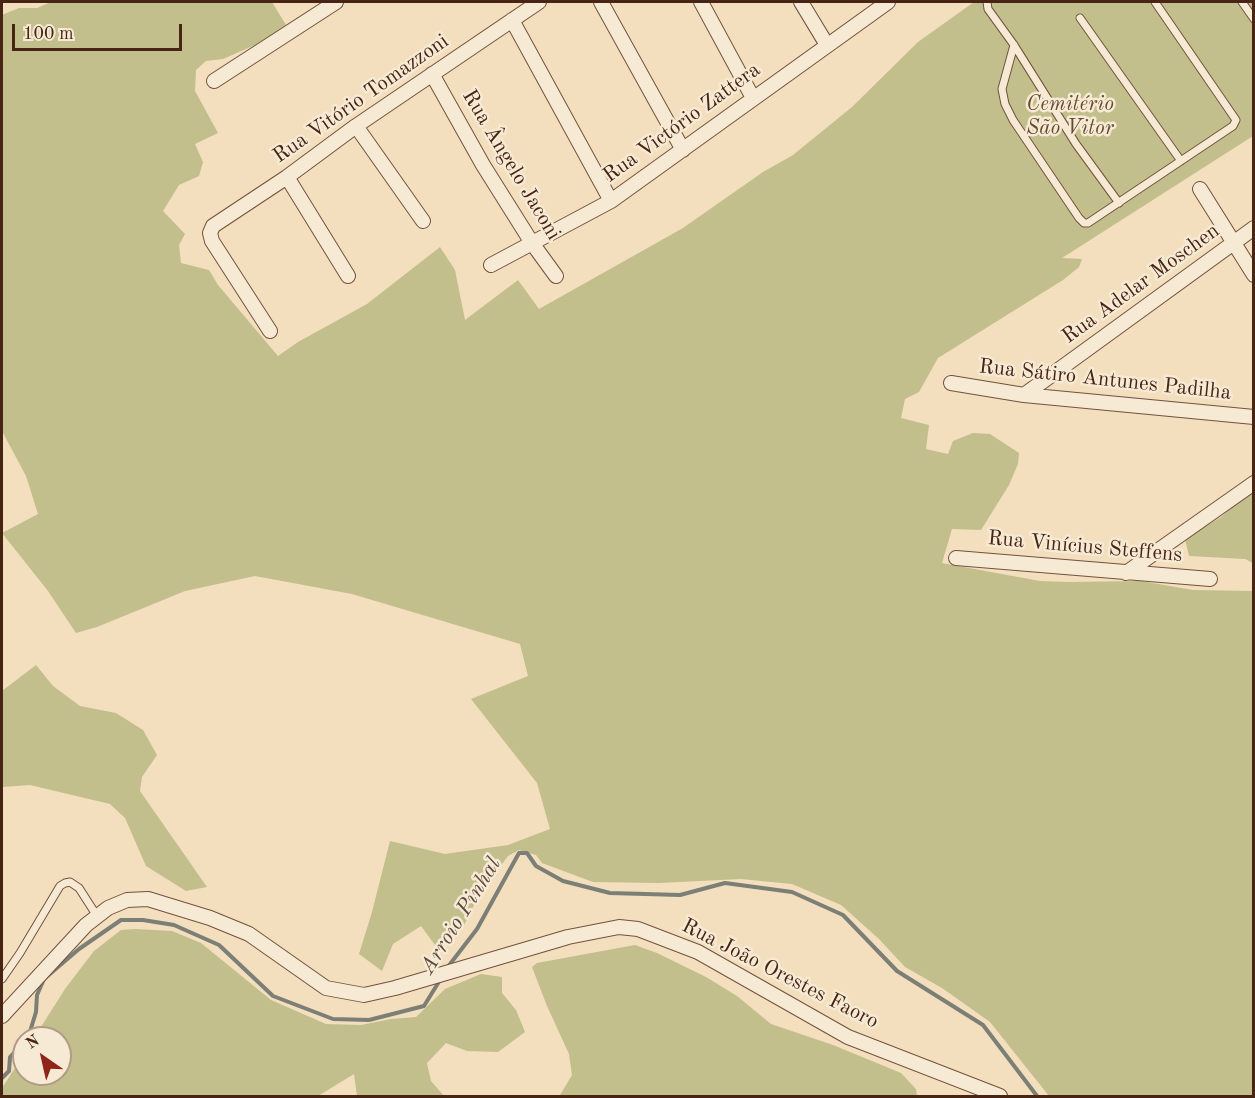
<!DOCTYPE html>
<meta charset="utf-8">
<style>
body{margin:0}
#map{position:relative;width:1255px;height:1098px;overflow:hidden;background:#f3debd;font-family:"Old Standard TT",serif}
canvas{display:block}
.frame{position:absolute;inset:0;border:3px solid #472414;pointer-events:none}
.north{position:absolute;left:12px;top:1026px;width:60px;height:60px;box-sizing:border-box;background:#f7ead4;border:2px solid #b19b87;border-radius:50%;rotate:326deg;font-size:16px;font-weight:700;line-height:24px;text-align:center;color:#472414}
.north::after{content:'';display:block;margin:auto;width:21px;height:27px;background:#8f2418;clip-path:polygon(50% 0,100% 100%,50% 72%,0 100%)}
.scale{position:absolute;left:12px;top:24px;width:170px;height:27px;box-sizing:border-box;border:3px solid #472414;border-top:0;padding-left:8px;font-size:18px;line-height:21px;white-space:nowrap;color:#472414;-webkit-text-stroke:4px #f7ead4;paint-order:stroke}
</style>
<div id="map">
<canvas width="1255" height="1098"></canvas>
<div class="frame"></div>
<div class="north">N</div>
<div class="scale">100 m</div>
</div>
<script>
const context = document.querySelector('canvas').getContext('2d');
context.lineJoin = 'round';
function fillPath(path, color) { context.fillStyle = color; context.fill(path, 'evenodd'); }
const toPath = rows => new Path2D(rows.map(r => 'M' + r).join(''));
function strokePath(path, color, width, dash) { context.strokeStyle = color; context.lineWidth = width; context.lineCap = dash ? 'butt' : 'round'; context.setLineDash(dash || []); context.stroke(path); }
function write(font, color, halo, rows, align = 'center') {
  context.font = font + ' "Old Standard TT",serif'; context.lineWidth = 5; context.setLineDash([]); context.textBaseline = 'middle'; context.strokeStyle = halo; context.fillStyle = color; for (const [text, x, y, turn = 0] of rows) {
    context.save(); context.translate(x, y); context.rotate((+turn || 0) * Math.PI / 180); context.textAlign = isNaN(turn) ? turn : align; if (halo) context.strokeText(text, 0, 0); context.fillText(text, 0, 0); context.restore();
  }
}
fillPath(toPath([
 [51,2,272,2,286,25,255,45,223,59,206,61,196,70,195,91,218,133,195,144,203,162,199,176,179,185,163,211,185,234,179,245,181,263,209,270,218,285,278,356,298,342,367,304,440,247,455,270,465,320,518,280,539,309,683,228,763,172,793,155,852,107,918,42,974,2,1253,2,1253,136,1062,258,1082,259,1079,267,1063,280,938,358,919,392,905,399,901,418,929,425,926,449,948,454,953,441,973,433,990,434,1019,453,1018,464,1009,485,981,530,952,529,942,563,1040,581,1068,582,1141,581,1193,590,1253,591,1253,1096,1049,1096,990,1022,942,988,905,967,879,939,841,905,792,884,741,879,659,883,593,882,542,863,536,855,519,850,508,856,479,895,462,929,438,949,421,926,393,944,382,971,359,954,372,912,390,841,445,854,508,845,550,829,537,783,471,699,528,676,520,644,352,594,255,576,185,591,97,627,76,633,48,591,2,533,38,514,26,476,2,431,2,15,19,8,37,8],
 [1253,489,1253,563,1245,559,1189,556,1185,539,1221,517],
 [36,665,53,686,80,706,116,713,143,730,157,755,142,777,140,791,207,887,186,891,146,866,125,818,110,804,30,785,2,787,2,691],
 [135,929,172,931,201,943,271,1000,326,1024,361,1025,391,1019,416,1017,445,989,481,974,502,977,502,993,516,1010,525,1032,498,1052,467,1051,446,1043,427,1063,431,1081,444,1096,357,1096,354,1074,318,1096,2,1096,2,1087,4,1085,24,1054,24,1074,60,1074,60,1038,34,1038,65,989,94,951,121,930],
 [635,945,657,953,706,977,737,996,771,1024,833,1045,901,1073,916,1089,917,1096,556,1096,560,1095,572,1075,569,1054,547,1006,532,967,537,963]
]), '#c2bf8c');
strokePath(toPath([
 [447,968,477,929,519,853,527,853,536,866,563,881,610,893,680,895,725,883,792,892,843,915,897,971,983,1025,1037,1096],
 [28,1038,36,1012,37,995,44,979,79,949,121,920,143,920,174,925,219,945,273,996,333,1019,369,1020,424,1006,440,980],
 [2,1078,9,1071,10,1057,24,1042]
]), '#7b7f76', 4);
const lane = toPath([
 [987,2,988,9,1014,45,1076,144,1119,203],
 [1242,2,1254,19],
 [1080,18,1181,161],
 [1014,45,1002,89,1005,104,1013,120,1079,218,1084,223,1088,223,1233,126,1236,120,1155,2],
 [2,979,20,953,60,886,65,883,70,882,79,888,97,916]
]);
const street = toPath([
 [601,2,683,150],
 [701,2,753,98],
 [801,2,827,45],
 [512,20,611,201],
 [432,74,483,165,532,243,556,276],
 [214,81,336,2],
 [356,126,423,221],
 [287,177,348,276],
 [1200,189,1254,275],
 [491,265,611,201,888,2],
 [270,331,212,241,210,233,213,226,287,177,356,126,539,2],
 [951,383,1024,395,1254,417],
 [1024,395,1254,228],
 [956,558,1210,579],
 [1126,573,1254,483],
 [2,1016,86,925,108,908,127,900,148,899,210,918,249,934,326,988,364,995,395,988,568,937,619,927,638,929,698,952,848,1037,1000,1096]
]);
strokePath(lane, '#72523e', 9);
strokePath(street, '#72523e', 16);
strokePath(lane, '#f7ead4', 7);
strokePath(street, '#f7ead4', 14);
write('21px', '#472414', '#f7ead4', [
 ["Rua Vitório Tomazzoni",361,99,-35],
 ["Rua Victório Zattera",682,123,-36],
 ["Rua Ângelo Jaconi",511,165,59],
 ["Rua Adelar Moschen",1141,284,-36],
 ["Rua Sátiro Antunes Padilha",1105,380,6],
 ["Rua Vinícius Steffens",1085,547,5],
 ["Rua João Orestes Faoro",780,974,27]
]);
write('italic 21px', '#664b32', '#f7ead4', [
 ["Cemitério",1070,104],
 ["São Vitor",1070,128]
]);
write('italic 22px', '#5c4a3d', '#f7ead4', [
 ["Arroio Pinhal",461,916,-58]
]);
</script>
